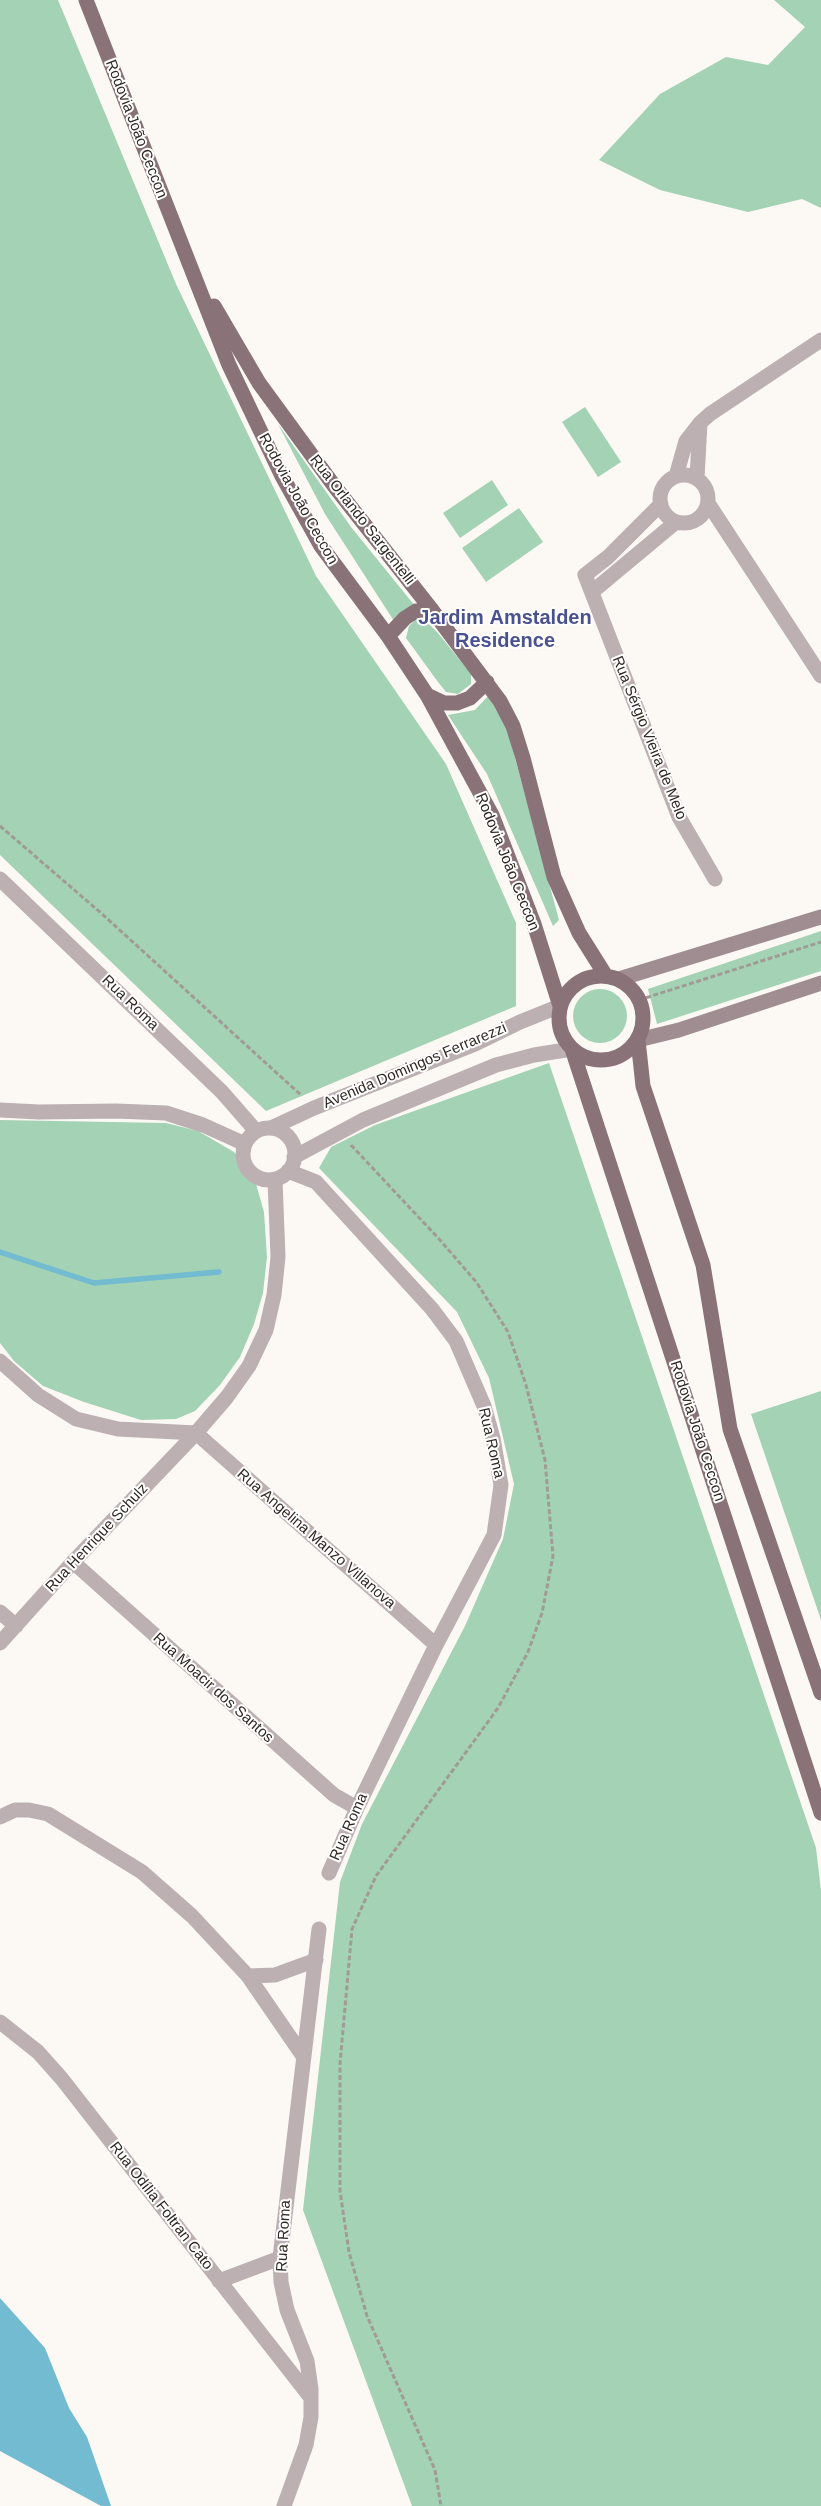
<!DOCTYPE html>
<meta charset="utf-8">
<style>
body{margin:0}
canvas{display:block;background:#fcf8f4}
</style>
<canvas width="821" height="2506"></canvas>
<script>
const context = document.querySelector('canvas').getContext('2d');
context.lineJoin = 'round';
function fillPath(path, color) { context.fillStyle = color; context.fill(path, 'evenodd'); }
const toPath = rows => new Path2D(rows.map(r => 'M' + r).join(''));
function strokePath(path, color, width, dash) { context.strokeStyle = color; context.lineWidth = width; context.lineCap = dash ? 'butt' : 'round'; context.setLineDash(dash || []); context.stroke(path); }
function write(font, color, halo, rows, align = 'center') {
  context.font = font + ' Arial,sans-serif'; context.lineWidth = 4; context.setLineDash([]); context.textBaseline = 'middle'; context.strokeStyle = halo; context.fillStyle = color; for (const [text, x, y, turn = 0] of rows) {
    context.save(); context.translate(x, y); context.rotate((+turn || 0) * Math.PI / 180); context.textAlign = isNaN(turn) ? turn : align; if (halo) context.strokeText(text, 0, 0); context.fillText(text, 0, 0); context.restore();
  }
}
fillPath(toPath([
 [0,0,58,0,176,284,316,576,446,764,516,923,516,1006,266,1111,0,855],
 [774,0,821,0,821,208,802,199,748,212,660,190,599,160,660,94,726,57,768,65,805,27],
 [585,407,621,462,598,477,562,422],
 [278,424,351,527,415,606,394,621,325,514],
 [492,480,508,505,460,538,443,513],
 [519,508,543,542,486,582,462,548],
 [416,619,425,620,438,633,471,674,471,684,458,694,446,692,438,682,406,638,409,626],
 [490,694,507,728,524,791,559,920,553,926,487,774,448,715,475,710],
 [821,931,821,971,657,1024,648,989],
 '573 1016a27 27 0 1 1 54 0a27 27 0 1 1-54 0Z',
 [549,1063,816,1848,821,1891,821,2506,412,2506,303,2210,340,1882,362,1824,465,1626,503,1539,514,1484,489,1378,457,1312,319,1168,331,1147,375,1125],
 [0,1120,166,1123,198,1131,234,1152,254,1177,264,1212,267,1257,263,1293,254,1324,240,1357,220,1385,195,1411,176,1419,141,1420,84,1402,43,1386,14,1361,0,1343],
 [821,1391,821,1620,751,1414]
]), '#a3d2b4');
fillPath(toPath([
 [0,2298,45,2348,69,2408,87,2437,111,2506,101,2506,0,2451]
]), '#72bbd1');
strokePath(toPath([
 [0,1252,94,1283,219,1272]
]), '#72bbd1', 5.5);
strokePath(toPath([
 [0,826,101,913,302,1096],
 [639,1000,821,942],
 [351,1145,440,1240,477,1283,508,1332,526,1385,545,1460,553,1556,542,1613,528,1652,498,1708,376,1876,352,1929,340,2064,340,2191,349,2252,367,2316,435,2470,441,2506]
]), '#a19b96', 3, [5, 2.5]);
strokePath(toPath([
 '660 499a24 24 0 1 1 48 0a24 24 0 1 1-48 0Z',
 [676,476,686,441,700,423,710,414,821,340],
 [697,478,700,423],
 [708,503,821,676],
 [661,504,608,557,585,575,679,817,715,879],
 [592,592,676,522],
 [0,879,222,1092,256,1131],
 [0,1110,39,1112,116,1111,166,1113,203,1125,245,1144],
 [271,1128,314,1108,475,1044,520,1022,560,1006],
 '243 1154a26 26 0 1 1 52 0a26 26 0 1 1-52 0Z',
 [294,1157,363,1120,496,1065,534,1055,572,1049],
 [288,1171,316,1182,432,1309,456,1341,484,1406,493,1438,501,1485,494,1535,436,1645,357,1808,329,1873],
 [0,1361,38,1395,76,1419,118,1429,196,1433,227,1397,249,1366,266,1330,274,1295,278,1257,275,1180],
 [73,1562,334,1795,357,1808],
 [0,1612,16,1626],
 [0,1643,73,1562,196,1433,436,1645],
 [0,1817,15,1810,29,1810,48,1814,142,1872,192,1916,248,1976,303,2056],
 [248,1976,275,1975,316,1960],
 [0,2022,38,2052,62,2079,311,2398],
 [219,2281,280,2258],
 [284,2506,306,2445,311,2417,311,2389,307,2361,287,2310,281,2282,280,2258,319,1929]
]), '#bdb0b3', 15);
strokePath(toPath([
 [619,979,821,917],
 [638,1040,679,1030,821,983]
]), '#9f8d91', 15);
strokePath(toPath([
 [86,0,229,365,282,476,321,546,388,636,427,695,492,815,534,924,560,1006],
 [214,306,259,383,335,487,432,610,500,701,513,726,523,758,554,877,579,933,606,976],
 [388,636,405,618,416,611,432,610],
 [427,695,444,703,457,703,470,698,487,682],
 '559 1018a42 42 0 1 1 84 0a42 42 0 1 1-84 0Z',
 [638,1040,643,1086,703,1265,730,1429,821,1693],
 [572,1049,821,1813]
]), '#897379', 15);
write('15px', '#302822', '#fff', [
 ["Rodovia João Ceccon",136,129,69],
 ["Rodovia João Ceccon",298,499,61],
 ["Rua Orlando Sargentelli",362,520,52],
 ["Rua Sérgio Vieira de Melo",649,738,68],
 ["Rodovia João Ceccon",507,862,68],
 ["Rua Roma",130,1003,44],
 ["Avenida Domingos Ferrarezzi",415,1066,-23],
 ["Rodovia João Ceccon",697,1431,72],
 ["Rua Roma",491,1443,77],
 ["Rua Henrique Schulz",97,1538,-47],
 ["Rua Angelina Manzo Villanova",316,1539,41],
 ["Rua Moacir dos Santos",213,1688,42],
 ["Rua Roma",349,1827,-66],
 ["Rua Odília Foltran Cato",161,2206,52],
 ["Rua Roma",284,2236,-87]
]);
write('bold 20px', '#4a518f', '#fff', [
 ["Jardim Amstalden",505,618],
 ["Residence",505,641]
]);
</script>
